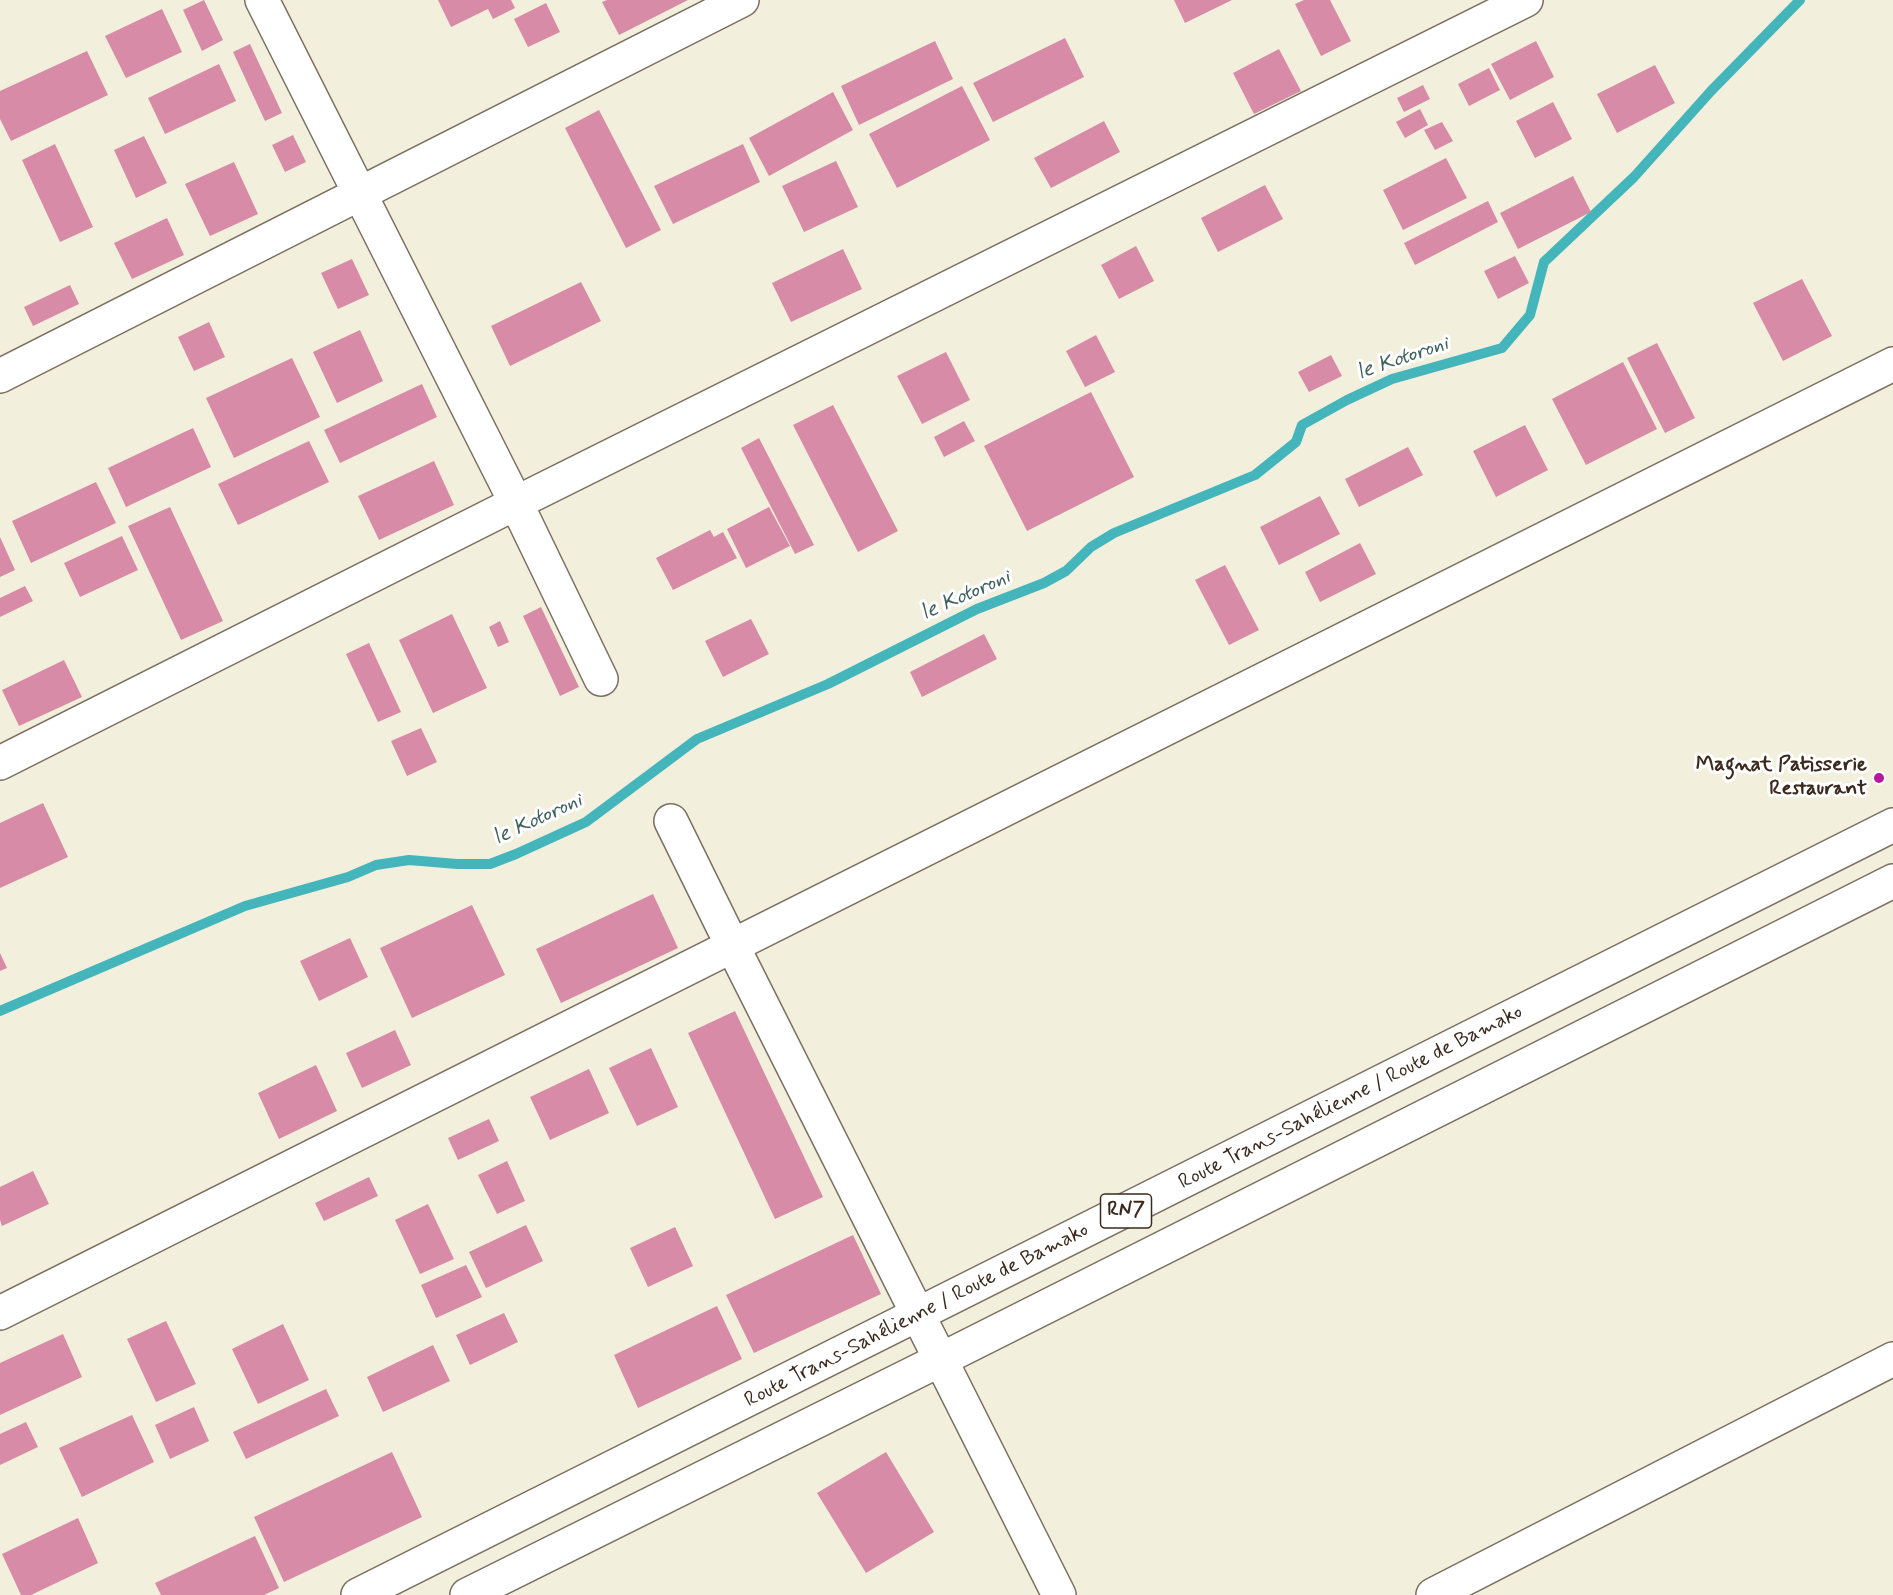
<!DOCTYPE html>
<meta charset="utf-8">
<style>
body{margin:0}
canvas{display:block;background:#f2efdc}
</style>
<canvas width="1893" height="1595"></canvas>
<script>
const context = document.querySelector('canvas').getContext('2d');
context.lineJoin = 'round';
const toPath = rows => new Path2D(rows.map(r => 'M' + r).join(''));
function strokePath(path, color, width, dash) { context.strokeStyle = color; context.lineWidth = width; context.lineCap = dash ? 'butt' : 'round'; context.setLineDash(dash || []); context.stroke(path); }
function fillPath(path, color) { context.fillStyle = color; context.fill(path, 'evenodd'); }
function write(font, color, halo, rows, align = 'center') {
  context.font = font + ' Mynerve,sans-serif'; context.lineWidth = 6; context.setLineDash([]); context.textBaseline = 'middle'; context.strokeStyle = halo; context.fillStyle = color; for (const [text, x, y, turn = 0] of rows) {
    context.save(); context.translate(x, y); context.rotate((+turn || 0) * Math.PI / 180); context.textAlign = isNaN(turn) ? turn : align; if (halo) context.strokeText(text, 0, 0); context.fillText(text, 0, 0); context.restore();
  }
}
strokePath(toPath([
 [0,1011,245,906,348,877,376,865,409,860,457,864,490,864,516,854,586,822,697,739,828,684,977,609,1044,583,1066,571,1091,547,1114,533,1255,475,1296,442,1302,425,1347,400,1392,379,1502,348,1530,315,1544,262,1634,177,1711,91,1800,0]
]), '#45b5bc', 10);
fillPath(toPath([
 [204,0,223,40,202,51,183,10],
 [438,0,511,0,515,8,493,19,488,9,451,27],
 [607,0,688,0,619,35,602,2],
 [1174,0,1232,0,1185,23],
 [1304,0,1330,0,1351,41,1321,56,1295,4],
 [546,3,560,32,528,47,514,19],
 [162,9,182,52,126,78,105,36],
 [1065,38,1084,77,993,122,973,83],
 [935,41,953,79,859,125,841,86],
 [1536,41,1554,77,1510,100,1491,64],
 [250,44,282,113,265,121,233,52],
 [1279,49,1301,91,1254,114,1233,73],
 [87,51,108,95,11,141,0,119,0,91],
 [219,64,236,101,165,134,148,98],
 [1655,65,1675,103,1617,133,1597,94],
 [1489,68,1500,90,1469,106,1458,84],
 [1423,85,1430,99,1404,112,1397,98],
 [962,86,990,140,897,188,869,134],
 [833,92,853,130,769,176,749,138],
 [1553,102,1572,139,1535,158,1516,121],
 [1420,109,1428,125,1405,138,1396,122],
 [599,110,661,230,626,248,565,128],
 [1104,121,1120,152,1051,188,1034,158],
 [1442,122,1453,141,1435,150,1424,130],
 [293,135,306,162,285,172,272,145],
 [144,136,167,183,136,198,114,150],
 [55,144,93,227,60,242,22,160],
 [743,144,760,182,673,224,654,186],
 [1446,158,1467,198,1403,230,1383,190],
 [836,161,858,207,804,232,782,186],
 [234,162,258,214,210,236,185,184],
 [1573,176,1591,212,1518,249,1500,213],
 [1265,185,1283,219,1218,252,1201,218],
 [1488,201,1498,222,1415,265,1404,243],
 [167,218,184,255,132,279,114,243],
 [1136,246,1154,281,1119,299,1101,265],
 [843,249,862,289,791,322,772,283],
 [1515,256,1529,283,1498,299,1484,271],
 [352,259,369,295,338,309,321,273],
 [1802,279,1832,336,1783,361,1753,303],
 [581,282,601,321,510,366,491,326],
 [70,285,79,304,33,326,24,307],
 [209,322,225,357,194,371,178,337],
 [360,330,383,381,337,403,313,352],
 [1096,335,1115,372,1085,387,1066,351],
 [1657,343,1695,418,1665,433,1627,358],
 [946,352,970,400,922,424,897,376],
 [1331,355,1342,376,1309,392,1298,372],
 [292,358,320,417,234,458,206,398],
 [1623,362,1657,429,1586,465,1552,399],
 [422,384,437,417,340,463,324,430],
 [1091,392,1134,477,1027,531,984,446],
 [833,405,898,531,858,552,793,425],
 [964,421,975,441,944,457,934,437],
 [1525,425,1548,470,1496,497,1473,451],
 [193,428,211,467,126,507,108,468],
 [759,438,814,545,795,554,741,448],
 [309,441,329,482,238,525,218,484],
 [1408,447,1423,475,1359,507,1345,479],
 [434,461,454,505,379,540,358,496],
 [96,482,116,523,31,563,12,521],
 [1320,496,1340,534,1279,565,1260,527],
 [170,507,223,621,181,640,128,526],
 [769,507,790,546,746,568,727,529],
 [710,530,714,537,723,532,737,558,673,590,656,558],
 [122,536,138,570,80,597,64,563],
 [0,537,15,570,0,577],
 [1360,543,1376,574,1320,602,1305,572],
 [1225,565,1259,630,1229,645,1195,580],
 [25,586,33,601,0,617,0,598],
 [541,607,579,687,560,696,523,616],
 [452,614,487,688,433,713,399,640],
 [751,619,769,654,723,677,705,641],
 [500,621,509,642,498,647,489,627],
 [984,634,997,659,922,697,910,672],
 [369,643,401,712,378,722,346,654],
 [64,660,82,697,19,726,2,690],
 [421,728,437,762,407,776,391,741],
 [43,803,68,857,0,888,0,823],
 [653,894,678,948,561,1003,536,949],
 [472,905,505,975,412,1018,380,948],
 [350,938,368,977,319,1001,300,961],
 [0,953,7,968,0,971],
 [735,1011,823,1197,775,1219,688,1033],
 [395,1030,411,1065,362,1088,346,1053],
 [651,1048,678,1107,637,1126,609,1068],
 [316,1065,337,1111,279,1139,258,1093],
 [589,1069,609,1113,550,1140,530,1097],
 [489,1119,499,1141,458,1160,448,1138],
 [507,1161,525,1201,497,1214,478,1175],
 [33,1171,49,1204,2,1226,0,1220,0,1187],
 [369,1177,378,1196,324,1221,315,1203],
 [428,1204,454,1259,420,1274,395,1220],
 [526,1225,543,1261,486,1288,469,1252],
 [675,1227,693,1266,648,1287,630,1248],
 [853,1235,881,1294,754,1353,726,1295],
 [466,1265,482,1297,436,1318,421,1285],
 [717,1306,742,1359,638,1408,614,1355],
 [504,1313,518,1342,470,1365,456,1335],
 [166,1321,196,1384,156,1402,127,1339],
 [283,1324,309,1380,258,1404,232,1349],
 [63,1334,82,1377,0,1415,0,1363],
 [433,1345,450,1381,383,1412,367,1377],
 [326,1389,339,1416,246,1459,233,1432],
 [194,1407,209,1441,170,1459,155,1425],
 [132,1415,154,1462,82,1497,59,1448],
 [26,1422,38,1447,0,1465,0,1434],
 [392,1452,422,1517,284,1582,254,1517],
 [886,1452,934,1532,866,1573,817,1493],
 [78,1518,98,1563,31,1595,21,1595,2,1554],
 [255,1536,279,1588,264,1595,161,1595,155,1583]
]), '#d88ba7');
const minor = toPath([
 [262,0,516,503,601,679],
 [0,376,742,0],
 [0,763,516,503,1526,0],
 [671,821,733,947,1059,1595],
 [0,1313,1893,364],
 [1433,1595,1893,1359]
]);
const highway = toPath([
 [358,1595,1893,825],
 [467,1595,940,1360,1893,881]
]);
strokePath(minor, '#7b6f60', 36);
strokePath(highway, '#7b6f60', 36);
strokePath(minor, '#fff', 33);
strokePath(highway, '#fff', 33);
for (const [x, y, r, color] of [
 [1879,778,6,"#b5179e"]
]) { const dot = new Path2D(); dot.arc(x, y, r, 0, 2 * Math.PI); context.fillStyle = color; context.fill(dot); strokePath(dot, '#fff', 2); }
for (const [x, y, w] of [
 [1126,1211,51]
]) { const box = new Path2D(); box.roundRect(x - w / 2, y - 17, w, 34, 4.5); context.fillStyle = '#fff'; context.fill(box); strokePath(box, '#3b2a1e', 1.5); }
write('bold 20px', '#3b2a1e', null, [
 ["RN7",1126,1211]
]);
write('bold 21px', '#3b2a1e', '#fff', [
 ["Magnat Patisserie",1867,766],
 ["Restaurant",1867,790]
], 'right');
write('21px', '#3b2a1e', '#fff', [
 ["Route Trans-Sahélienne / Route de Bamako",1351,1098,-27],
 ["Route Trans-Sahélienne / Route de Bamako",917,1316,-27]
]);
write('italic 22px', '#3f625d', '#fff', [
 ["le Kotoroni",1403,359,-19],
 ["le Kotoroni",966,596,-24],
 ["le Kotoroni",538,820,-25]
]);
</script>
